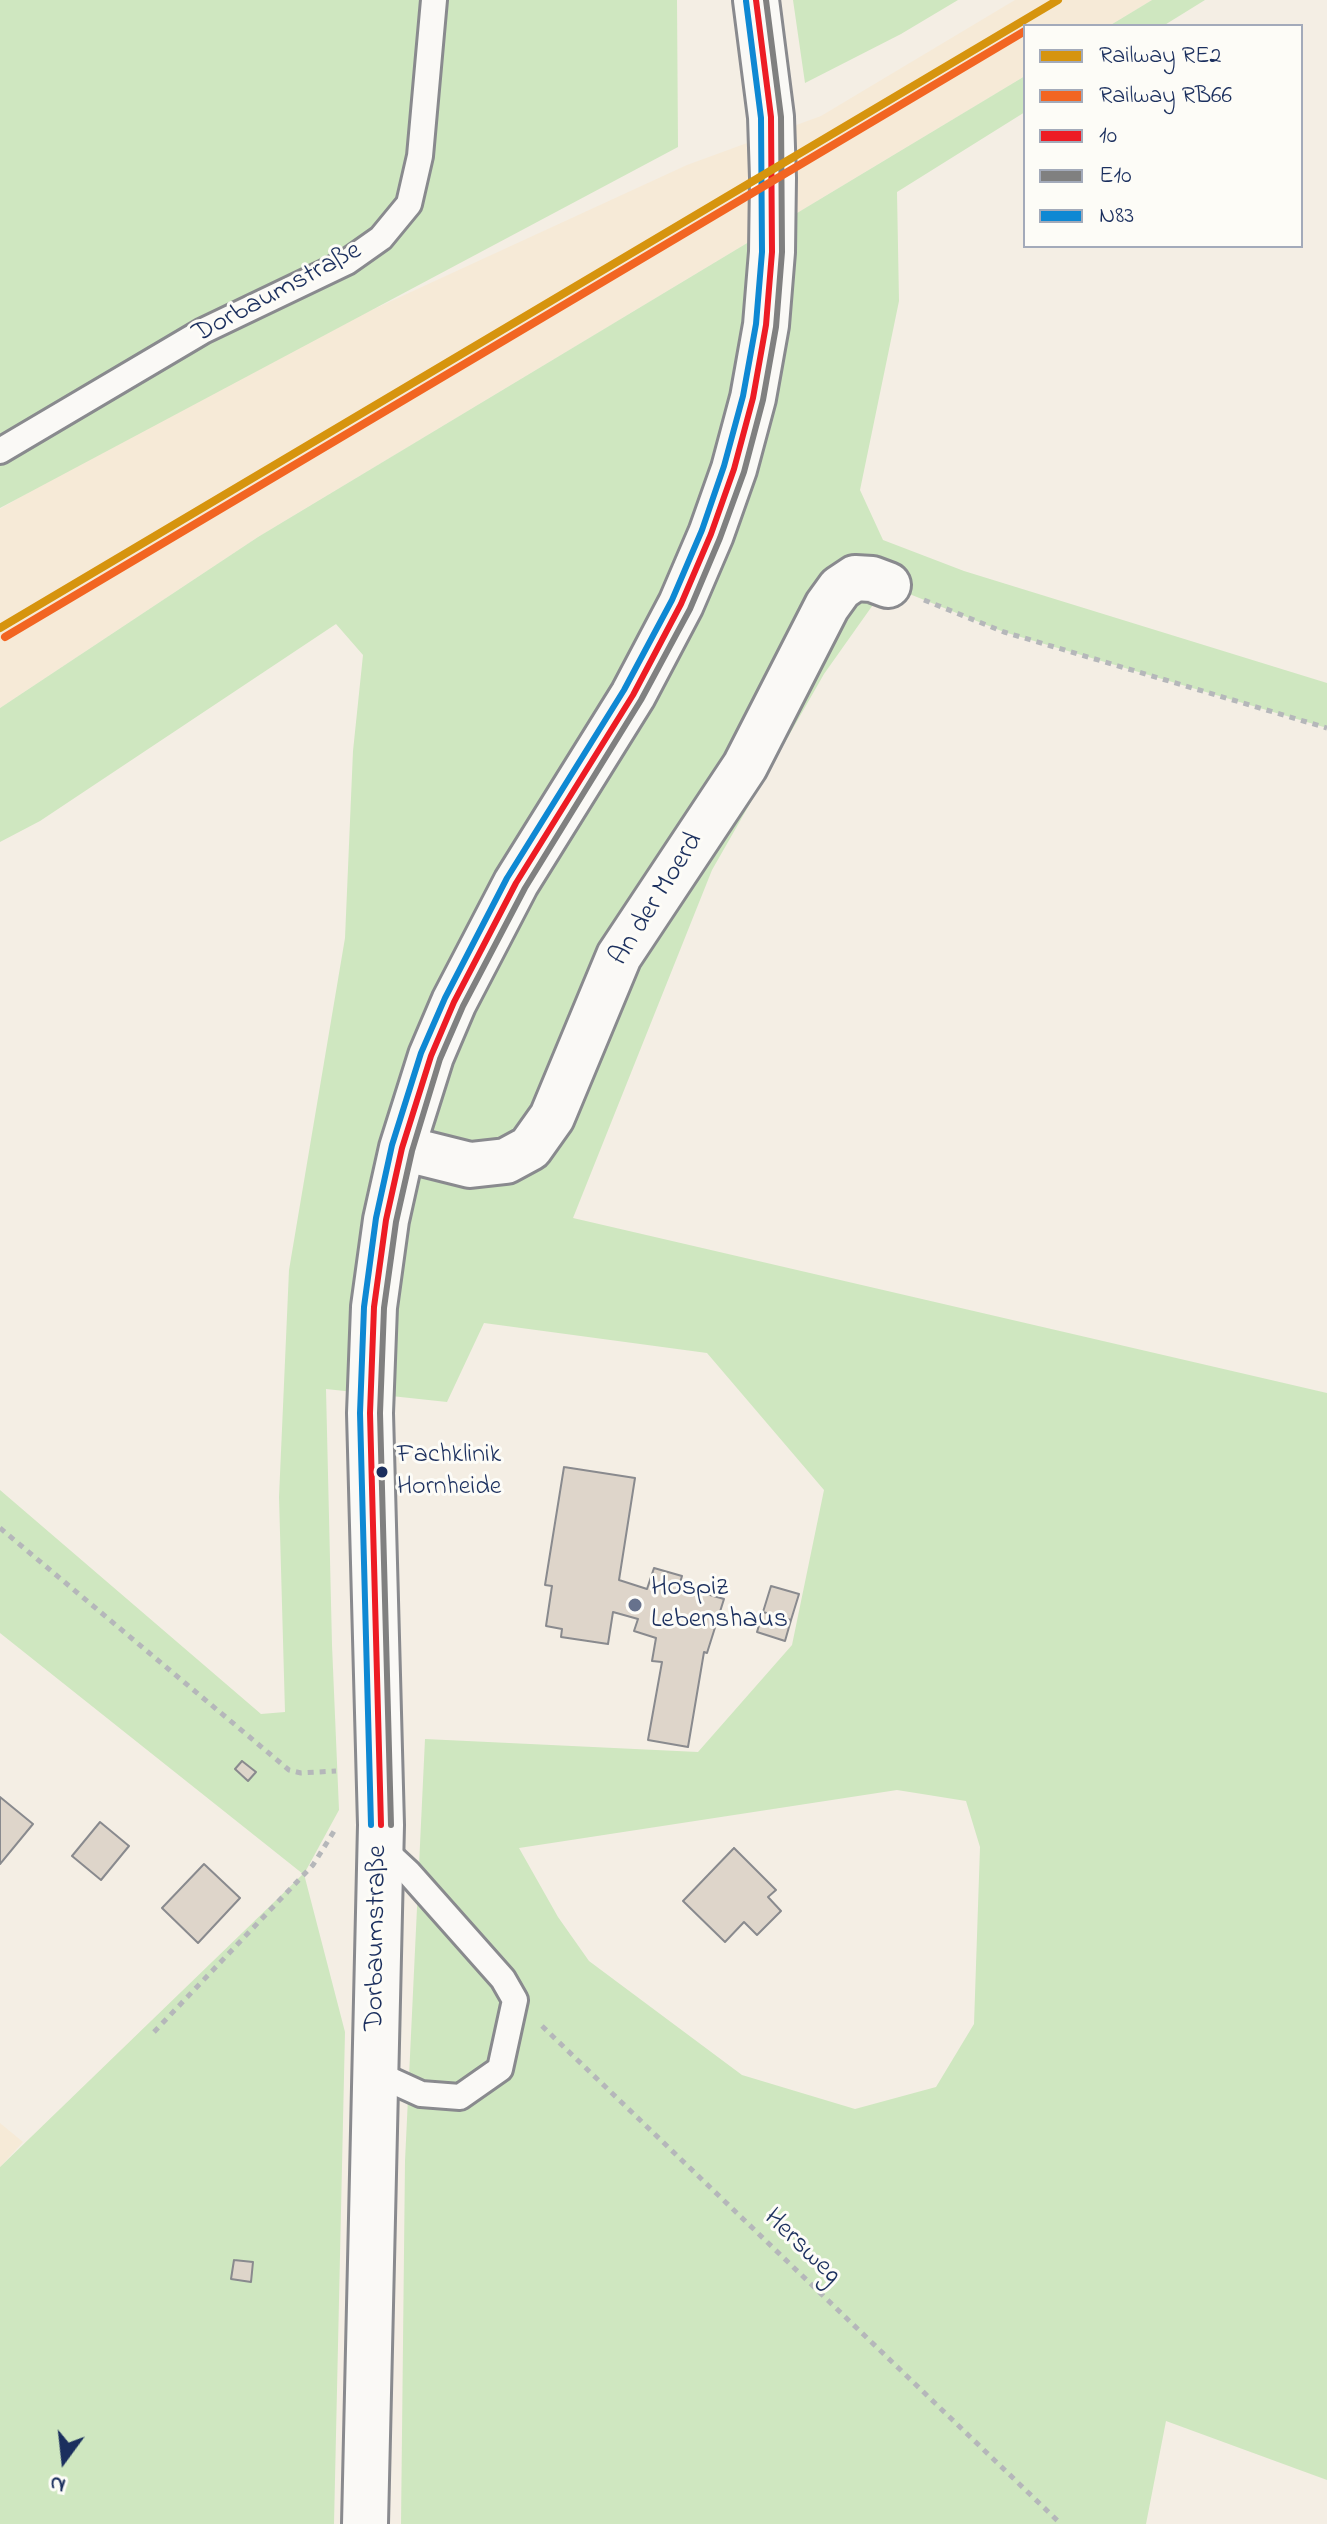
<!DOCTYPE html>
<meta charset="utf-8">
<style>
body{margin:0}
#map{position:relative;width:1327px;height:2524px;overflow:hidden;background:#f4eee4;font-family:"Indie Flower",sans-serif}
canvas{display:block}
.legend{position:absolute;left:1023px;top:24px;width:280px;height:224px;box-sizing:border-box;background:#fdfcf7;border:2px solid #a3aaba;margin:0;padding:10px 14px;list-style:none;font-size:24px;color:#1b2f5e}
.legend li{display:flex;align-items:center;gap:16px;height:40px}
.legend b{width:40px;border:2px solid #a3aaba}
.north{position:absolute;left:24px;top:2420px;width:80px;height:80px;-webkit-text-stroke:6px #fdfcf7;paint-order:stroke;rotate:195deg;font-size:22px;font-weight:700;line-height:32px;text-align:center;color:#1b2f5e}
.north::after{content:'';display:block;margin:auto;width:28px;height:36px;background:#1b2f5e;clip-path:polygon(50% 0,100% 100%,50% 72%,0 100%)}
</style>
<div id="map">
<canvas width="1327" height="2524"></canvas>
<ul class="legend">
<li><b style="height:10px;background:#d6940e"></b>Railway RE2</li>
<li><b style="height:10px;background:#f26522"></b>Railway RB66</li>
<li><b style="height:10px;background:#ed1c24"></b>10</li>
<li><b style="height:10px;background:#808080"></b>E10</li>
<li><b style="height:10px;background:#0e88d3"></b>N83</li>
</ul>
<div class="north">N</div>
</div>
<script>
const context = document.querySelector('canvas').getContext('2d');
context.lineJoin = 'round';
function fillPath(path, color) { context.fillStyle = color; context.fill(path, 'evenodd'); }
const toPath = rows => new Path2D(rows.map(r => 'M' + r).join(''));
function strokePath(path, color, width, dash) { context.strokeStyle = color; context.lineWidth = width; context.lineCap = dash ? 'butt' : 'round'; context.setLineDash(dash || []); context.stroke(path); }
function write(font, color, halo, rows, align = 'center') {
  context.font = font + ' "Indie Flower",sans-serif'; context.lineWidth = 6; context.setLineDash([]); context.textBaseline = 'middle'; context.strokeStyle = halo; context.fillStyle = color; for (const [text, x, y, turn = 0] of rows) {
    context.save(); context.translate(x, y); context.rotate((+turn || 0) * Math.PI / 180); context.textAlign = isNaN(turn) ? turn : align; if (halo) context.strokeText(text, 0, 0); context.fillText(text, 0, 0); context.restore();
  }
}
fillPath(toPath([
 [1015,0,1152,0,1109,26,1025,26,1025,76,258,537,0,708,0,509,213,383,687,165,821,116],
 [0,2123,23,2142,0,2167]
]), '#f6ead7');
fillPath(toPath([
 [0,0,677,0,678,147,0,508],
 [793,0,958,0,901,34,805,83],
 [1152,0,1205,0,1163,26,1109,26],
 [1025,76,1025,112,897,192,899,301,860,490,883,540,964,571,1327,683,1327,728,1004,632,887,585,824,674,712,870,573,1218,1327,1393,1327,2480,1166,2421,1146,2524,401,2524,405,2161,425,1739,698,1752,792,1645,824,1490,707,1353,484,1323,447,1402,326,1389,332,1645,339,1810,304,1874,345,2032,334,2524,0,2524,0,2167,303,1874,0,1633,0,1490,261,1714,285,1712,279,1497,289,1270,345,938,353,751,363,655,336,624,40,821,0,842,0,708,258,537],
 [897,1790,966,1801,980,1847,974,2024,936,2087,855,2109,742,2075,589,1961,558,1917,519,1848]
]), '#cfe7c0');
const building = toPath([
 [564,1467,635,1478,619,1580,647,1589,654,1568,682,1576,679,1586,724,1599,707,1653,704,1652,688,1747,648,1740,662,1662,652,1661,656,1638,634,1631,638,1619,613,1612,608,1644,561,1637,562,1629,546,1626,552,1586,545,1585,564,1467],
 [771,1586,799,1594,791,1620,763,1612,771,1586],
 [763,1612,791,1620,785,1641,757,1632,763,1612],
 [242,1761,256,1772,248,1781,235,1769,242,1761],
 [0,1797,33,1824,0,1864,0,1797],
 [100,1822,129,1846,101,1880,72,1856,100,1822],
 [734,1848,776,1890,768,1897,781,1911,757,1935,744,1922,725,1942,683,1901,734,1848],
 [204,1864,240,1898,198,1943,162,1908,204,1864],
 [234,2260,253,2262,251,2282,231,2279,234,2260]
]);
fillPath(building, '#ded5ca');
strokePath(building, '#898a8e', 2);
const lane = toPath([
 [0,451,203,331,347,262,381,238,409,204,420,156,434,0],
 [375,2073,421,2094,460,2097,500,2069,515,2000,503,1979,408,1872,380,1846]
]);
const street = toPath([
 [402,1148,470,1165,506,1161,530,1148,552,1117,619,956,745,766,827,606,840,588,855,578,872,579,888,585],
 [365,2524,381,1825,370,1413,374,1307,386,1220,402,1148,431,1056,454,1002,516,883,633,695,681,604,711,534,734,469,753,398,766,325,772,252,773,178,771,117,756,0]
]);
strokePath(lane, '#898a8e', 30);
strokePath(street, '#898a8e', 50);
strokePath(toPath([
 [924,600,1004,632,1327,728],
 [0,1528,289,1770,301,1773,336,1771],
 [542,2026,1061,2524],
 [154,2032,313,1865,336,1828]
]), '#b5b7ba', 5, [6, 6]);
strokePath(lane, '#faf9f6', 24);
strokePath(street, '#faf9f6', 44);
strokePath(toPath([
 [381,1825,370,1413,374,1307,386,1220,402,1148,431,1056,454,1002,516,883,633,695,681,604,711,534,734,469,753,398,766,325,772,252,771,117,756,0]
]), '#ed1c24', 6);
strokePath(toPath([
 [391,1825,380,1413,384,1308,396,1222,412,1151,440,1059,463,1006,525,888,641,700,690,609,720,538,744,472,763,400,776,327,782,252,781,117,766,0]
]), '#808080', 6);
strokePath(toPath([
 [371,1825,360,1413,364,1307,376,1218,392,1145,421,1053,445,998,507,878,624,690,672,600,702,530,724,466,743,396,756,324,762,252,761,118,746,1]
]), '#0e88d3', 6);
strokePath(toPath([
 [0,628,1058,0]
]), '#d6940e', 8);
strokePath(toPath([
 [5,637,1025,31]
]), '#f26522', 8);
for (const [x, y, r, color] of [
 [382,1472,7,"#1b2f5e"],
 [635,1605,8,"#67728d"]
]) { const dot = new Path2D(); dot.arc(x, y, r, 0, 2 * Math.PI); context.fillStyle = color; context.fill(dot); strokePath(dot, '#fdfcf7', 3); }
write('26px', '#1b2f5e', '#fdfcf7', [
 ["Fachklinik",397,1457],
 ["Hornheide",397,1489]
], 'left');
write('28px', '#1b2f5e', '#fdfcf7', [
 ["Dorbaumstraße",278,294,-28],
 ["An der Moerd",658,900,-58],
 ["Dorbaumstraße",378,1938,-89],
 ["Hersweg",801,2248,44]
]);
write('28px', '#1b2f5e', '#fdfcf7', [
 ["Hospiz",651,1589],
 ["Lebenshaus",651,1621]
], 'left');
</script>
